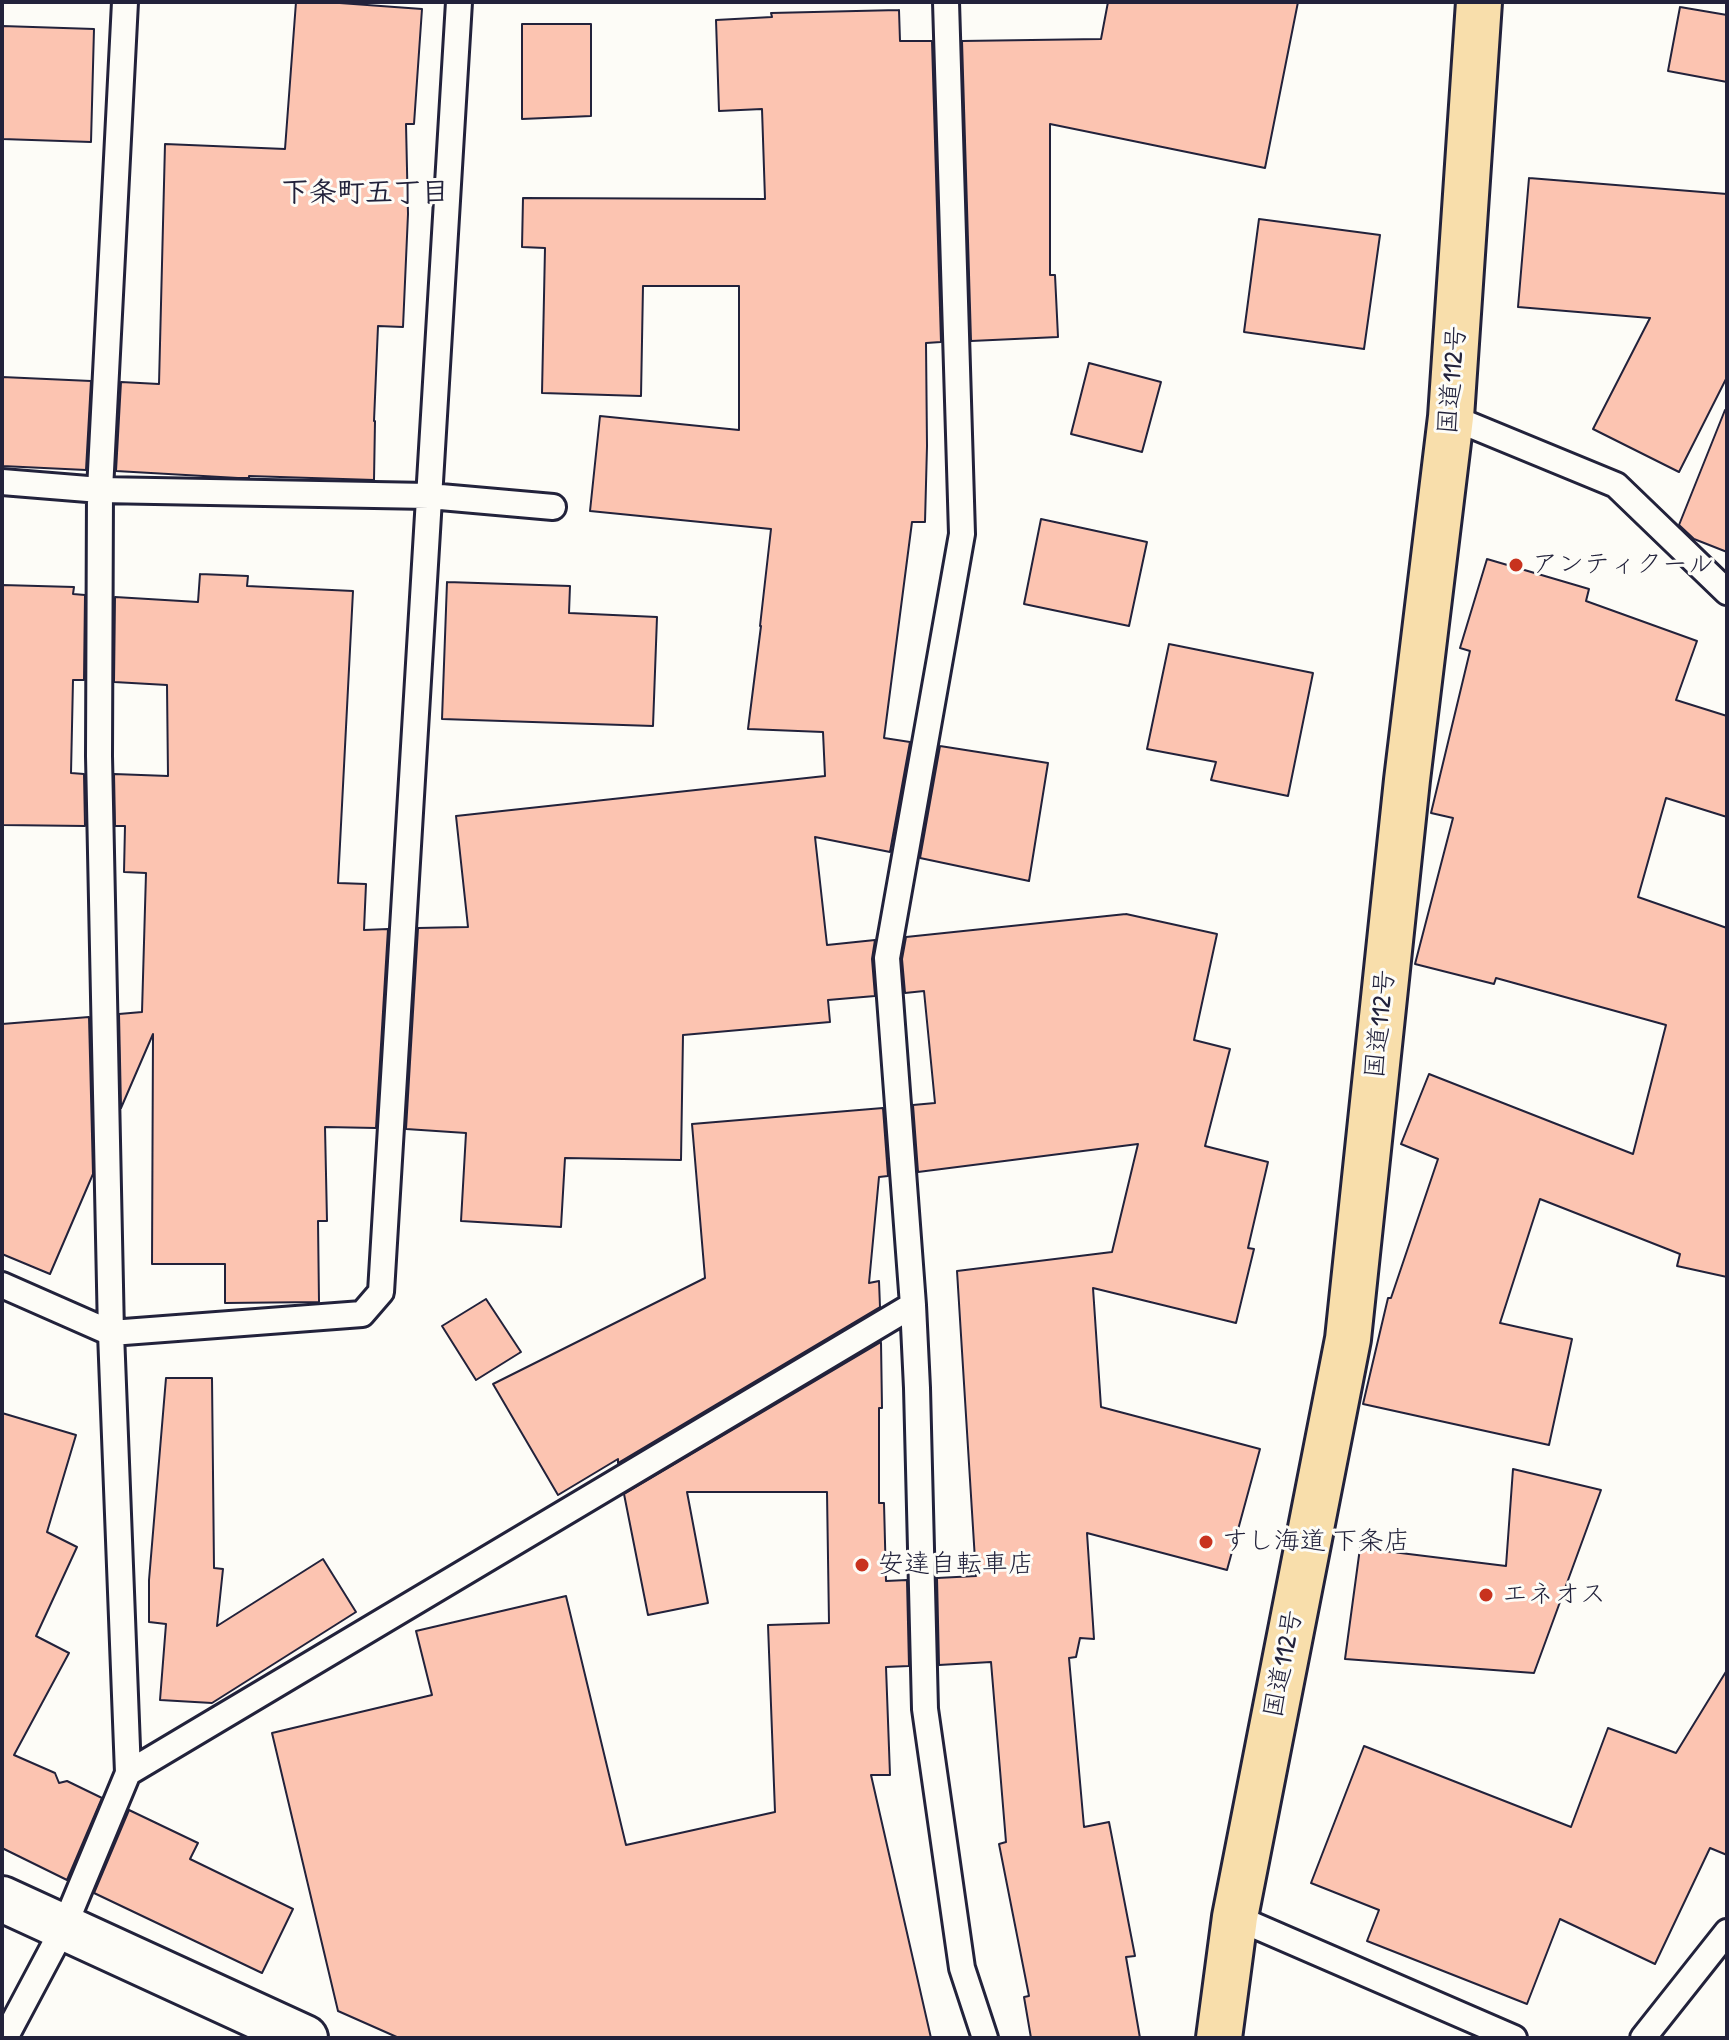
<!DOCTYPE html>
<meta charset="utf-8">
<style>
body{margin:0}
#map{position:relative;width:1729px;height:2040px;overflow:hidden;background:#fdfcf7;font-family:"Patrick Hand",sans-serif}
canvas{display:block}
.frame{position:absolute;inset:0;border:4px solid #22223b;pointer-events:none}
</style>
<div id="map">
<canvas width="1729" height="2040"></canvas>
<div class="frame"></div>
</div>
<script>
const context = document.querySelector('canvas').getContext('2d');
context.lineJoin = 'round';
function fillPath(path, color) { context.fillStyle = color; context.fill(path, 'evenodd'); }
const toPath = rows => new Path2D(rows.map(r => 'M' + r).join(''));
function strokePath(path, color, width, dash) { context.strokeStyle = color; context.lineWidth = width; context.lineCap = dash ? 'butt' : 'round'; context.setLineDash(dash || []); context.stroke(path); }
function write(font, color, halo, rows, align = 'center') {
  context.font = font + ' "Patrick Hand","Klee One",sans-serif'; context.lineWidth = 6; context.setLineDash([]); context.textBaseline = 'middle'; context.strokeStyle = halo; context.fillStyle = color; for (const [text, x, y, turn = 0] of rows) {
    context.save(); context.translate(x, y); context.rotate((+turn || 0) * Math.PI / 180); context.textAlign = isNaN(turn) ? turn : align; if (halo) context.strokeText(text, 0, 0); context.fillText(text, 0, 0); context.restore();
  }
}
const building = toPath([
 [296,2,326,2,422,9,414,124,406,124,408,214,403,327,378,326,374,421,375,421,374,480,249,476,249,478,238,478,116,471,121,382,159,384,165,144,285,149,296,2],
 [1108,2,1298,2,1265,168,1050,124,1050,275,1055,275,1058,337,971,341,962,41,1101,39,1108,2],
 [1680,7,1727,15,1727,82,1668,71,1680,7],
 [899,10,900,41,932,41,941,342,926,343,927,446,925,522,912,522,884,738,910,742,890,852,815,837,827,945,875,940,872,959,875,996,828,1000,830,1022,683,1035,681,1160,565,1158,561,1227,461,1221,466,1133,406,1129,418,928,468,927,456,816,825,776,823,732,748,729,761,626,760,626,771,529,590,511,600,416,739,430,739,286,643,286,641,396,542,393,545,248,522,247,523,198,765,199,762,109,719,111,716,20,772,17,771,13,899,10],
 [522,24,591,24,591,116,522,119,522,24],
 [2,26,94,29,91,142,2,139,2,26],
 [1529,178,1727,194,1727,377,1679,472,1593,429,1650,318,1518,307,1529,178],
 [1259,219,1380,235,1364,349,1244,332,1259,219],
 [1089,363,1161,382,1142,452,1071,434,1089,363],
 [2,377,91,381,86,470,2,466,2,377],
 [1725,410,1727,411,1727,552,1694,539,1679,525,1725,410],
 [1041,519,1147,542,1129,626,1024,604,1041,519],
 [1487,559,1589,589,1586,601,1697,641,1676,700,1727,716,1727,817,1666,798,1638,897,1727,928,1727,1277,1677,1266,1680,1254,1540,1199,1500,1323,1572,1339,1549,1445,1363,1404,1388,1298,1391,1298,1438,1159,1401,1144,1429,1074,1633,1154,1666,1025,1496,978,1494,984,1415,964,1453,818,1431,813,1470,651,1460,648,1487,559],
 [200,574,248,576,247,586,353,591,338,883,366,884,364,930,388,929,376,1128,325,1127,327,1221,318,1221,319,1302,225,1303,225,1264,152,1264,153,1034,121,1108,119,1014,142,1012,146,873,124,872,125,826,115,826,114,774,168,776,167,685,114,682,115,597,198,602,200,574],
 [447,582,570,586,569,613,657,617,653,726,442,719,447,582],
 [2,585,74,587,73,594,85,595,84,680,73,680,71,773,84,774,85,826,2,825,2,585],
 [1169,644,1313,673,1288,796,1211,780,1216,762,1147,749,1169,644],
 [940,746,1048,763,1029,881,920,858,940,746],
 [1126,914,1217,934,1194,1040,1230,1049,1205,1146,1268,1162,1248,1248,1254,1249,1236,1323,1093,1288,1101,1407,1260,1449,1227,1570,1087,1533,1094,1639,1080,1638,1076,1657,1069,1658,1084,1827,1109,1822,1135,1956,1126,1957,1140,2038,1031,2038,1024,1997,1029,1996,999,1844,1006,1842,991,1662,939,1665,937,1578,976,1576,957,1271,1112,1252,1138,1144,918,1172,913,1105,935,1103,924,991,905,993,902,959,906,937,1126,914],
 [89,1017,93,1174,50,1274,2,1254,2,1024,89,1017],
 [883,1108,888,1176,879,1177,869,1283,879,1281,880,1307,618,1463,618,1459,558,1495,493,1384,705,1278,692,1124,883,1108],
 [486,1299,521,1352,476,1380,442,1326,486,1299],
 [881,1342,882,1408,879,1408,879,1503,884,1503,886,1581,907,1580,909,1666,886,1667,890,1775,871,1775,931,2038,399,2038,338,2011,272,1733,432,1695,416,1631,566,1596,626,1845,775,1812,768,1625,829,1623,827,1492,687,1492,708,1603,648,1615,624,1494,881,1342],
 [166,1378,212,1378,214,1568,223,1569,217,1626,323,1559,356,1612,212,1703,160,1700,166,1624,149,1622,149,1580,166,1378],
 [2,1413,76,1435,47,1532,77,1547,36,1636,69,1653,14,1755,55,1773,59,1783,67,1781,102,1798,67,1880,2,1848,2,1413],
 [1513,1469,1601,1490,1534,1673,1345,1659,1360,1548,1506,1566,1513,1469],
 [1727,1670,1727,1855,1710,1848,1655,1964,1560,1919,1527,2004,1367,1941,1379,1910,1311,1883,1364,1746,1571,1827,1608,1728,1676,1753,1727,1670],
 [129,1810,198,1843,190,1859,293,1909,262,1973,94,1893,129,1810]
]);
fillPath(building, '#fcc4b1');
strokePath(building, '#22223b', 2);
const lane = toPath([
 [946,2,962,534,887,958,913,1305,917,1388,925,1709,962,1968,985,2038],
 [1451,417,1616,485,1727,592],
 [2,482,100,490,429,496,553,507],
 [2,1285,111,1333,362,1314,381,1292,459,2],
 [128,1773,913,1305],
 [1235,1917,1514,2038],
 [5,2038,64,1927,128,1773,111,1333,99,756,100,490,125,2],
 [1643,2038,1727,1932]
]);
const secondary = toPath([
 [2,1899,305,2038]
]);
const highway = toPath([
 [1219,2038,1235,1917,1348,1339,1407,780,1451,417,1479,2]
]);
strokePath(lane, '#22223b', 30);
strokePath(secondary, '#22223b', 50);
strokePath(highway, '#22223b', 50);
strokePath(lane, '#fdfcf7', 24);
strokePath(secondary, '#fdfcf7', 44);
strokePath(highway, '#f8deab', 44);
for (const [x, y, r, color] of [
 [1516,565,8,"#c8321e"],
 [1206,1542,8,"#c8321e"],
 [862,1565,8,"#c8321e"],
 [1486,1595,8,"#c8321e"]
]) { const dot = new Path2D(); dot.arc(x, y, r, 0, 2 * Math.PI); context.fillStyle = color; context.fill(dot); strokePath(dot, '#fdfcf7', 3); }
write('26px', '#22223b', '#fdfcf7', [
 ["国道112号",1453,380,-85],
 ["国道112号",1381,1024,-84],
 ["国道112号",1284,1664,-79]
]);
write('26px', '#22223b', '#fdfcf7', [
 ["アンティクール",1532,565],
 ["すし海道 下条店",1222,1542],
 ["安達自転車店",878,1565],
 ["エネオス",1502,1595]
], 'left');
write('bold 28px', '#22223b', '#fdfcf7', [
 ["下条町五丁目",365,194]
]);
</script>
